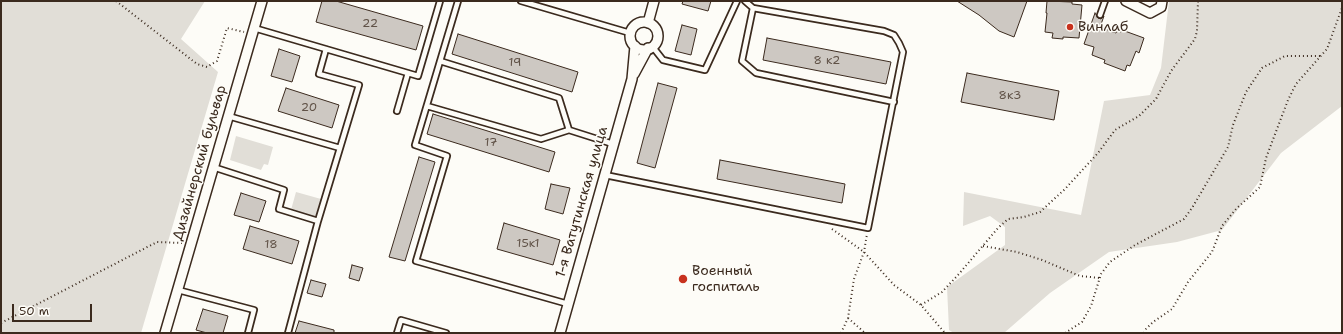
<!DOCTYPE html>
<meta charset="utf-8">
<style>
body{margin:0}
#map{position:relative;width:1343px;height:334px;overflow:hidden;background:#fdfcf7;font-family:"Shantell Sans",sans-serif}
canvas{display:block}
.frame{position:absolute;inset:0;border:2px solid #3b2a1e;pointer-events:none}
.scale{position:absolute;left:12px;top:304px;width:80px;height:18px;box-sizing:border-box;border:2px solid #3b2a1e;border-top:0;padding-left:5px;font-size:12px;line-height:14px;white-space:nowrap;color:#3b2a1e;-webkit-text-stroke:3px #fdfcf7;paint-order:stroke}
</style>
<div id="map">
<canvas width="1343" height="334"></canvas>
<div class="frame"></div>
<div class="scale">50 m</div>
</div>
<script>
const context = document.querySelector('canvas').getContext('2d');
context.lineJoin = 'round';
function fillPath(path, color) { context.fillStyle = color; context.fill(path, 'evenodd'); }
const toPath = rows => new Path2D(rows.map(r => 'M' + r).join(''));
function strokePath(path, color, width, dash) { context.strokeStyle = color; context.lineWidth = width; context.lineCap = dash ? 'butt' : 'round'; context.setLineDash(dash || []); context.stroke(path); }
function write(font, color, halo, rows, align = 'center') {
  context.font = font + ' "Shantell Sans",sans-serif'; context.lineWidth = 3; context.setLineDash([]); context.textBaseline = 'middle'; context.strokeStyle = halo; context.fillStyle = color; for (const [text, x, y, turn = 0] of rows) {
    context.save(); context.translate(x, y); context.rotate((+turn || 0) * Math.PI / 180); context.textAlign = isNaN(turn) ? turn : align; if (halo) context.strokeText(text, 0, 0); context.fillText(text, 0, 0); context.restore();
  }
}
fillPath(toPath([
 [1,1,205,1,181,39,218,72,141,333,1,333],
 [1169,1,1342,1,1342,106,1281,153,1222,230,1177,242,1109,252,1050,293,1004,333,954,333,949,330,947,287,1005,245,1005,227,990,216,963,226,964,192,1081,215,1104,101,1150,95,1161,68],
 [236,136,273,147,268,165,264,164,261,170,230,160],
 [296,192,321,199,315,218,291,210]
]), '#e1ded7');
const building = toPath([
 [322,1,336,1,423,26,416,50,316,22,322,1],
 [683,1,711,1,708,11,682,4,683,1],
 [957,1,1027,1,1014,37,999,31,979,15,957,1],
 [1047,1,1072,2,1072,4,1082,5,1079,38,1063,37,1063,39,1052,38,1053,33,1045,32,1047,13,1046,13,1047,1],
 [1095,13,1098,18,1101,19,1104,16,1100,27,1116,33,1117,30,1121,32,1122,30,1144,38,1139,53,1136,51,1130,66,1127,65,1125,71,1104,63,1105,60,1092,55,1094,47,1084,44,1095,13],
 [682,25,697,29,691,55,675,51,682,25],
 [458,34,578,72,572,92,452,54,458,34],
 [767,38,891,62,886,84,763,60,767,38],
 [279,49,300,56,292,82,271,76,279,49],
 [967,73,1059,91,1054,120,961,102,967,73],
 [658,83,677,88,655,168,637,163,658,83],
 [286,88,339,105,332,128,278,111,286,88],
 [433,114,555,152,549,172,427,134,433,114],
 [419,157,435,162,405,261,389,257,419,157],
 [720,160,845,184,842,203,717,179,720,160],
 [551,184,570,188,563,214,545,209,551,184],
 [241,193,266,201,259,222,234,215,241,193],
 [504,223,560,240,553,265,497,249,504,223],
 [250,226,299,241,292,264,243,249,250,226],
 [352,265,363,268,359,281,349,278,352,265],
 [311,280,326,284,322,297,307,293,311,280],
 [203,309,228,316,223,333,207,333,196,330,203,309],
 [299,321,334,330,334,333,295,333,299,321]
]);
fillPath(building, '#cdc8c2');
strokePath(building, '#3b2a1e', 1);
const service = toPath([
 [458,1,415,145,447,156,416,261,568,304],
 [521,1,630,33],
 [753,8,742,61,756,73,894,102],
 [1100,15,1105,1],
 [254,28,418,76,440,1],
 [652,46,663,60,705,70,737,1],
 [427,106,541,139,569,130,559,98,440,61],
 [397,111,408,73],
 [228,116,340,148],
 [569,130,613,144],
 [213,167,284,190,279,209,318,221],
 [605,175,868,228,903,52,899,43,894,35,884,31,753,8,745,1],
 [178,290,254,310,248,333],
 [288,333,318,221,359,85,319,74,326,49],
 [397,333,401,320,446,333]
]);
const minor = toPath([
 [1126,1,1150,13,1161,7,1162,1],
 '630 36a14 14 0 1 1 28 0a14 14 0 1 1-28 0Z',
 [648,23,654,1],
 [634,74,648,48],
 [165,333,262,1],
 [560,333,632,79,635,46]
]);
strokePath(service, '#3b2a1e', 8);
strokePath(minor, '#3b2a1e', 12);
strokePath(toPath([
 [116,1,197,64,207,67,217,61,227,28,244,32],
 [832,229,864,252,894,285,921,305,945,333],
 [983,246,1017,252,1042,260,1080,276,1100,278],
 [921,305,942,292,958,275,998,228,1008,219,1024,217,1040,212,1065,189,1098,153,1115,130,1139,116,1156,99,1171,71,1195,39,1197,31,1198,1],
 [848,318,865,333],
 [1,323,157,242,182,243],
 [841,333,848,318,854,279,864,252,867,234],
 [1065,333,1082,322,1091,306,1101,274,1110,262,1135,245,1184,219,1192,208,1228,147,1233,125,1246,92,1262,68,1285,56,1322,56],
 [1144,333,1146,329,1153,322,1172,309,1188,282,1212,252,1222,226,1236,209,1260,187,1266,158,1288,100,1296,84,1327,49,1342,8]
]), '#3b2a1e', 2, [1, 3]);
strokePath(service, '#fdfcf7', 4.5);
strokePath(minor, '#fdfcf7', 9);
for (const [x, y, r, color] of [
 [1070,27,4,"#c8321e"],
 [683,279,5,"#c8321e"]
]) { const dot = new Path2D(); dot.arc(x, y, r, 0, 2 * Math.PI); context.fillStyle = color; context.fill(dot); strokePath(dot, '#fdfcf7', 1.5); }
write('12px', '#605247', null, [
 ["22",370,24],
 ["8 к2",827,61],
 ["19",515,63],
 ["8к3",1010,96],
 ["20",309,108],
 ["17",491,143],
 ["15к1",528,244],
 ["18",271,245]
]);
write('14px', '#3b2a1e', '#fdfcf7', [
 ["Винлаб",1078,27],
 ["Военный",692,271],
 ["госпиталь",692,287]
], 'left');
write('14px', '#3b2a1e', '#fdfcf7', [
 ["Дизайнерский бульвар",200,163,-74],
 ["1-я Ватутинская улица",582,202,-74]
]);
</script>
